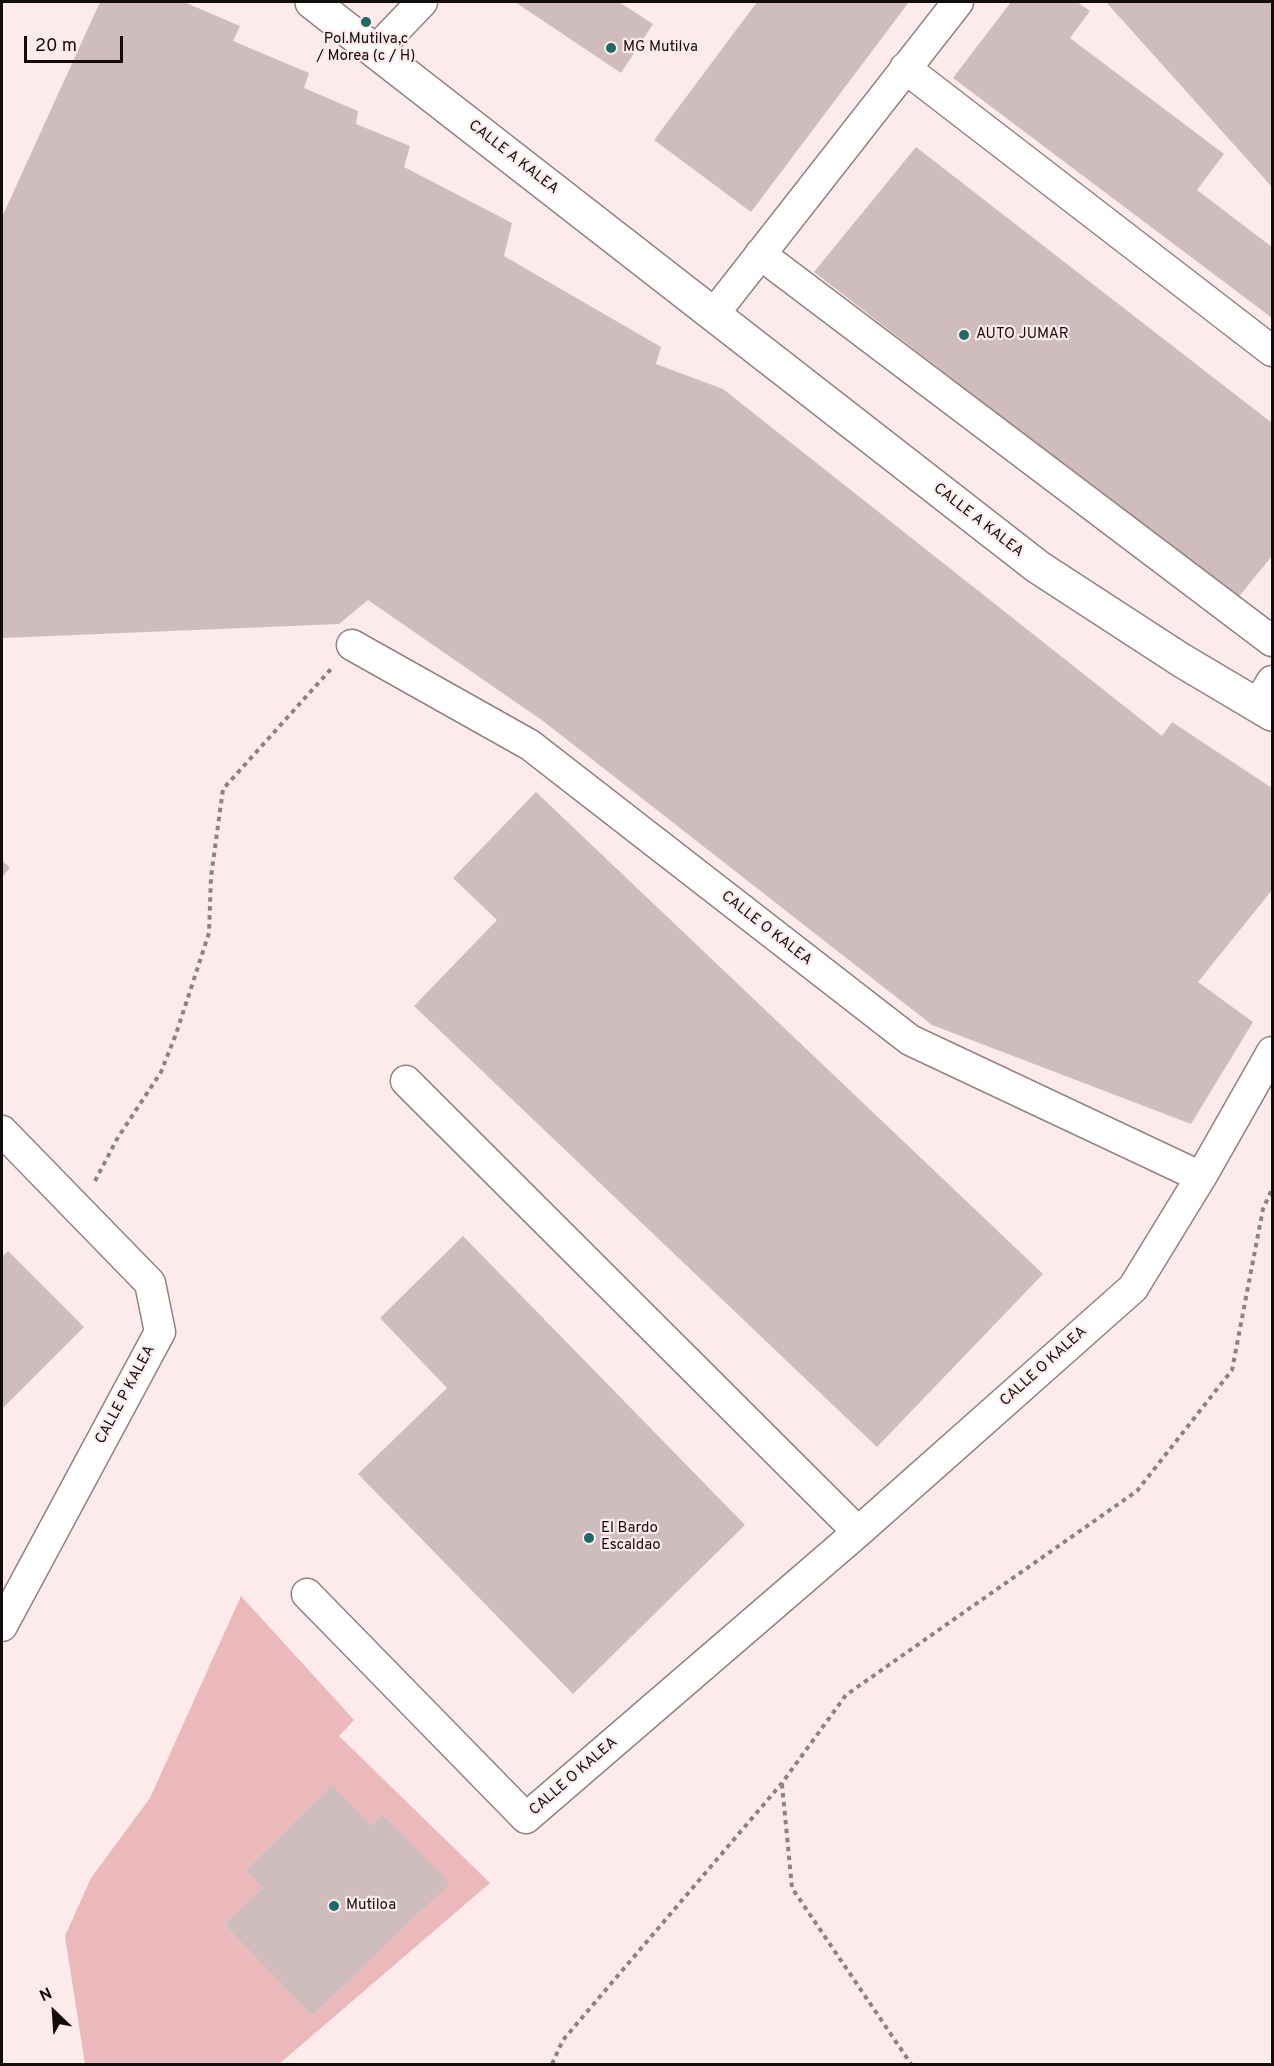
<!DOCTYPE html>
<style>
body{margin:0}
#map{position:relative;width:1274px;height:2066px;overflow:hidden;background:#fdebec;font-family:Overpass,sans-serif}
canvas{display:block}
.frame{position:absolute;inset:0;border:3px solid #120c0c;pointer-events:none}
.north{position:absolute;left:24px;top:1982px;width:60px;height:60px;-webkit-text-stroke:4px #fdebec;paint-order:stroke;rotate:335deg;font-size:16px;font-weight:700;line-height:24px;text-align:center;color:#120c0c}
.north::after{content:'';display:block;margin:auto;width:21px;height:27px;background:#120c0c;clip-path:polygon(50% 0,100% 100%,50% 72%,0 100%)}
.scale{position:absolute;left:24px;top:36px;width:99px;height:27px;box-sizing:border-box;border:3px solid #120c0c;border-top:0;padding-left:8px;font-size:18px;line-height:21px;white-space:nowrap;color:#120c0c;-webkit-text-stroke:4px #fdebec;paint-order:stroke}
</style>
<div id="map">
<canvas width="1274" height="2066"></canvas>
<div class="frame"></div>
<div class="north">N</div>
<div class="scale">20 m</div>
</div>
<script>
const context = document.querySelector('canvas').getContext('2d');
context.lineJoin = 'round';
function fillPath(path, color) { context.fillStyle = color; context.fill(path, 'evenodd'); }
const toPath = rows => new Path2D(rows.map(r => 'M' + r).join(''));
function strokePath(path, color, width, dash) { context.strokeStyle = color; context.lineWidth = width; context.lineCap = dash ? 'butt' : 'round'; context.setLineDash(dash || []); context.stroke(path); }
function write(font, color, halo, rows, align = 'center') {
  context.font = font + ' Overpass,sans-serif'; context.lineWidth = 4.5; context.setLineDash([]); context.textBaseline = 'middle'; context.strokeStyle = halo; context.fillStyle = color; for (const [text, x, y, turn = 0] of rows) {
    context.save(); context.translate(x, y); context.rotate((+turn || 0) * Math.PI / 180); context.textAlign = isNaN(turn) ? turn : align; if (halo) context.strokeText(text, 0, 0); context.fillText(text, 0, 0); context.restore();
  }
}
fillPath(toPath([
 [241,1596,354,1720,339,1736,490,1883,279,2064,85,2064,65,1936,91,1878,150,1798],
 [332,1786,371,1825,382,1814,449,1883,312,2016,224,1925,262,1888,245,1870]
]), '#ebb8bb');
fillPath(toPath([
 [100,2,184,2,240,26,233,41,309,73,304,88,358,111,356,124,410,146,404,167,512,223,504,256,661,347,656,364,723,389,1162,736,1172,722,1272,788,1272,890,1198,982,1253,1022,1191,1124,932,1025,543,721,368,600,339,624,2,638,2,217],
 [515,2,619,2,653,24,621,73],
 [757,2,909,2,751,212,654,140],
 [1011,2,1077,2,1090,11,1070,38,1224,154,1197,190,1272,247,1272,318,953,78],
 [1106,2,1272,2,1272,187],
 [916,147,1272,423,1272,556,1237,599,814,272],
 [536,792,1043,1274,877,1447,414,1006,497,920,453,878],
 [2,860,10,868,2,877],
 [463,1236,745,1525,573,1694,358,1474,447,1388,380,1318],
 [8,1251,84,1327,2,1409,2,1257],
 [332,1785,371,1825,382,1814,450,1883,312,2016,224,1925,262,1888,245,1870]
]), '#cfbdbe');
const minor = toPath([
 [376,50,422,2],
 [905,68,1272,351],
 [760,254,1272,641],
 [713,315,958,2],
 [352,645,530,745,910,1040,1201,1177],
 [1257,706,1272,681],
 [406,1081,858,1532],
 [2,1131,150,1283,160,1332,2,1626],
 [307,1594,526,1818,858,1532,1133,1288,1201,1177,1272,1052]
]);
const tertiary = toPath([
 [312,2,1038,567,1181,660,1272,714]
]);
strokePath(minor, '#928282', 33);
strokePath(tertiary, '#928282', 36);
strokePath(toPath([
 [95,1181,117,1139,161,1072,176,1034,209,933,211,877,223,789,331,669],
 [782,1784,792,1888,911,2064],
 [552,2064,563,2040,782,1783,846,1695,1137,1491,1232,1370,1263,1209,1272,1189]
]), '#8d8181', 4, [4.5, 4.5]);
strokePath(minor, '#fff', 30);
strokePath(tertiary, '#fff', 33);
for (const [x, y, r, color] of [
 [366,22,6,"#1d6a69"],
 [611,48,6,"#1d6a69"],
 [964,335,6,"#1d6a69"],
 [589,1538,6,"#1d6a69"],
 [334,1906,6,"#1d6a69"]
]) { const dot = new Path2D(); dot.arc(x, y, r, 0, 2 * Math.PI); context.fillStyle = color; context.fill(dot); strokePath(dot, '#fdebec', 2); }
write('15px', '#120c0c', '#fdebec', [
 ["Pol.Mutilva,c",366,40,"center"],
 ["/ Morea (c / H)",366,57,"center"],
 ["MG Mutilva",623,48],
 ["AUTO JUMAR",976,335],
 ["El Bardo",601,1529],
 ["Escaldao",601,1546],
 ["Mutiloa",346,1906]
], 'left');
write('15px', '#120c0c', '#fdebec', [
 ["CALLE A KALEA",513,158,38],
 ["CALLE A KALEA",978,521,38],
 ["CALLE O KALEA",766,929,38],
 ["CALLE O KALEA",1044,1367,-42],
 ["CALLE P KALEA",126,1395,-62],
 ["CALLE O KALEA",574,1777,-41]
]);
</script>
